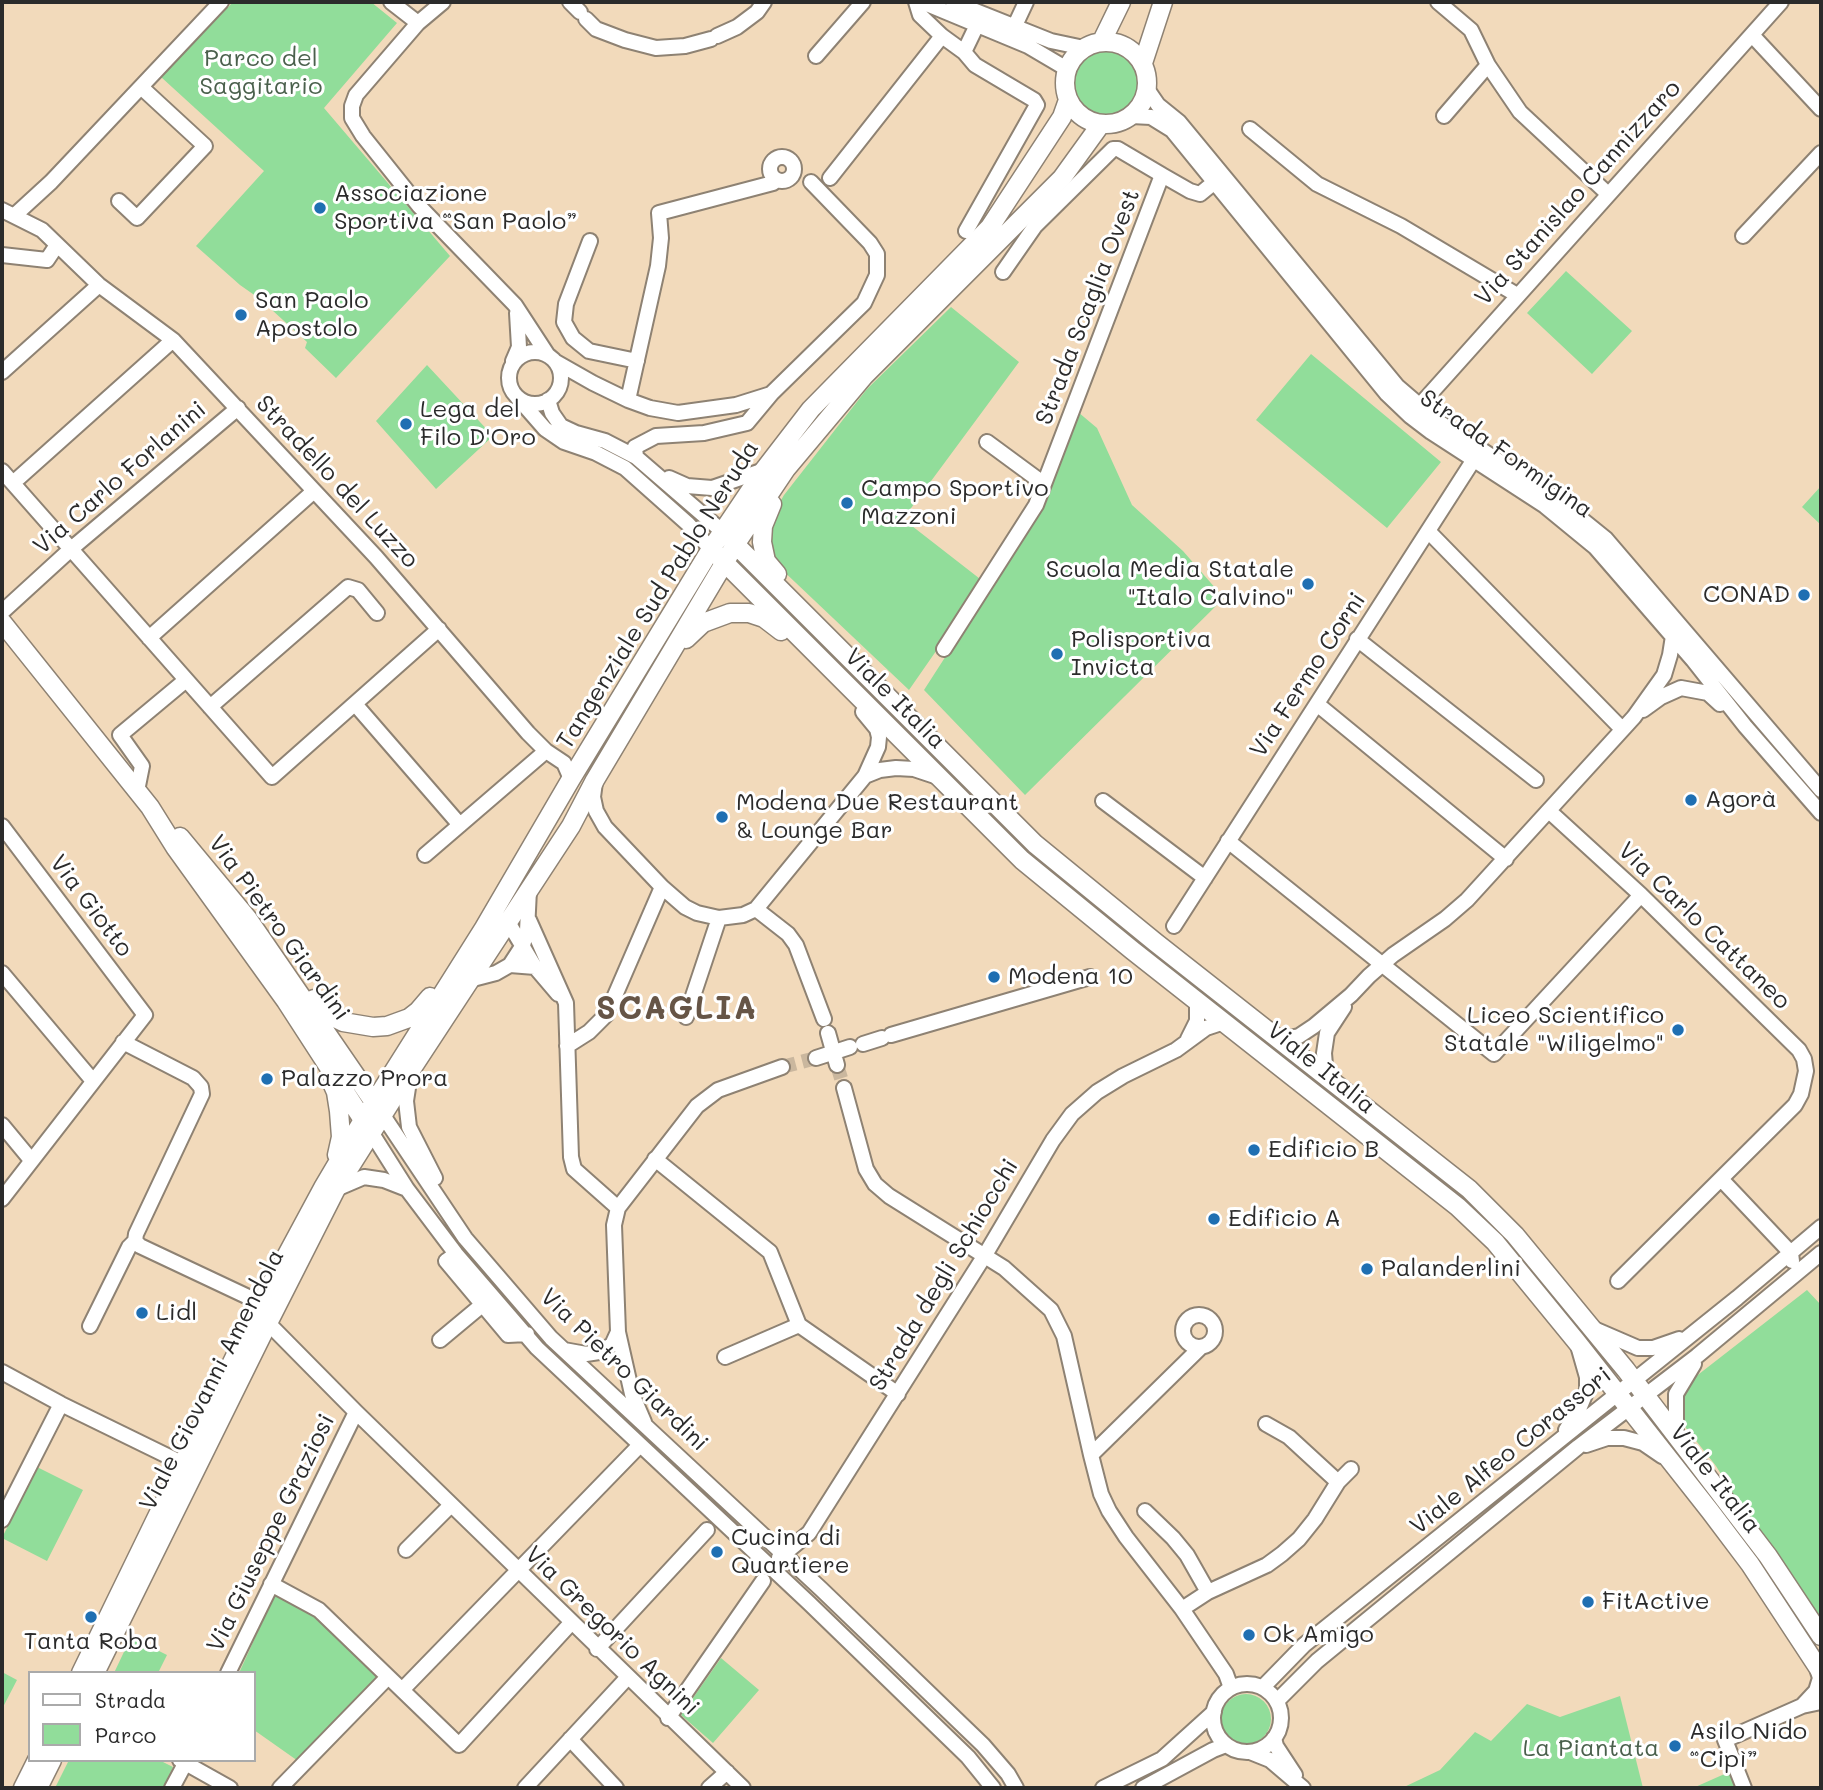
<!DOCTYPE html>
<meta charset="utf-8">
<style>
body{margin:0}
#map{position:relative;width:1823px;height:1790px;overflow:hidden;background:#f2dabb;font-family:Mali,sans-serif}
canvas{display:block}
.frame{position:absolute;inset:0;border:4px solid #2b2b2b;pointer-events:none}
.legend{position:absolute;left:28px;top:1671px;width:228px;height:91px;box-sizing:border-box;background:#fff;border:2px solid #aaa;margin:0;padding:9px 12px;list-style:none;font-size:21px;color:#2b2b2b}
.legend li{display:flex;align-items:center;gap:14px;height:35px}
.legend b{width:35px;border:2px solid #aaa}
</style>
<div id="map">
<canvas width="1823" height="1790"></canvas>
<div class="frame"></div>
<ul class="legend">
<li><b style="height:9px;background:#fff"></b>Strada</li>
<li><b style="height:19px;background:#91dd9a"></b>Parco</li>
</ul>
</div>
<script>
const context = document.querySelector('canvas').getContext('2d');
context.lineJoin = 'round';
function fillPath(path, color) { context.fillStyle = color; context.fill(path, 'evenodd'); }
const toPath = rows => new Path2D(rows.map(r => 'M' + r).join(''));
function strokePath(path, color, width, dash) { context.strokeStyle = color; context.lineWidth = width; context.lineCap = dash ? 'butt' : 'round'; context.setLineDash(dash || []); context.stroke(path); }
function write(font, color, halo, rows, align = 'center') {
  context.font = font + ' Mali,sans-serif'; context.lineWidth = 6; context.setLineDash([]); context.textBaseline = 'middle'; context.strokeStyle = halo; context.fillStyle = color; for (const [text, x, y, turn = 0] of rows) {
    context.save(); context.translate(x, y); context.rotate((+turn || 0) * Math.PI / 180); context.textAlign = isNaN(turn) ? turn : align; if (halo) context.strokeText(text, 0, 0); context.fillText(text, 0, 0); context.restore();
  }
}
fillPath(toPath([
 [233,2,371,2,397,23,324,108,450,256,336,378,305,348,307,342,260,299,240,285,196,246,264,171,161,77],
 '1072 83a33 33 0 1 1 66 0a33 33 0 1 1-66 0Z',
 [1566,271,1632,331,1592,374,1527,313],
 [951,307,1019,362,903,519,984,582,909,690,777,565,771,553,769,521,784,495,867,389],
 [1311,354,1441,462,1387,528,1256,420],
 [427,365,493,436,436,489,376,421],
 [1078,412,1097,428,1132,505,1183,551,1224,598,1025,795,924,690,1036,516],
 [1821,486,1821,525,1802,507],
 [1807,1290,1821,1305,1821,1621,1740,1505,1716,1466,1682,1423,1683,1391,1690,1381],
 [37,1467,83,1490,47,1561,2,1538],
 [275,1594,315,1613,378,1677,298,1761,254,1730,254,1673,239,1673],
 [131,1637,167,1655,158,1673,114,1673],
 [721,1658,759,1690,713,1743,681,1715],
 [2,1672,17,1680,2,1709],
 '1221 1719a25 25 0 1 1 50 0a25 25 0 1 1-50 0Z',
 [1620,1696,1643,1788,1402,1788,1440,1770,1475,1732,1491,1741,1527,1704,1560,1717],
 [69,1760,159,1760,173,1767,163,1788,55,1788],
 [1729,1772,1736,1788,1693,1788]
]), '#91dd9a');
strokePath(toPath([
 [837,1065,844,1088],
 [782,1067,816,1058]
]), '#cab79e', 14, [14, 7]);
const minor = toPath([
 [391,2,418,23],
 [443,2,418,23,356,95,352,106,352,118,363,136,419,206,515,305,547,354],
 [570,2,580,12],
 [916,2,920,15,942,36,964,52,975,65,1034,100,1037,105,966,231],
 [922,2,1028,46,1067,69],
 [953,2,1051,41,1084,48],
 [1438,2,1471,30,1488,65,1520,112,1608,194],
 [586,19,596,29,625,40,656,48,685,46,711,39],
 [1011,34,1026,2],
 [1752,35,1821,109],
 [717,36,737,27,757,12,764,2],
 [964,52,977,25],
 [816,56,863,2],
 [1147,89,1158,105,1179,122,1397,386,1439,422,1554,497,1606,539,1821,790],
 [1131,116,1151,117,1172,130,1387,394,1410,416,1431,432,1545,506,1595,547,1693,660,1745,726,1821,813],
 [1444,116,1488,65],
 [1250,129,1317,184,1401,226,1517,295],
 '770 169a12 12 0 1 1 24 0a12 12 0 1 1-24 0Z',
 [830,178,942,36],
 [119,201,137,218,205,146,141,87],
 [2,210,42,230,99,285,173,340,376,557,528,733,546,751,564,763,571,779],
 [15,215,51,182,221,2],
 [1743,236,1821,153],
 [590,241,566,304,564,322,573,338,589,351,637,361],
 [2,255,47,260,57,245],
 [1003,272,1035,226,1113,149,1118,149,1162,175],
 '509 378a26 26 0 1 1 52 0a26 26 0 1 1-52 0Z',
 [513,361,519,347,517,313],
 [556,362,593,383,628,400,650,408,678,413,736,405,771,394],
 [2,372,99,285],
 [517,397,545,429,564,442,596,453,625,468,688,524,711,549],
 [548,400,552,413,561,426,576,433,605,441,636,457,723,532],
 [628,400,658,266,661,238,659,213,773,183,777,180],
 [1413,413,1781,2],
 [987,442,1044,484],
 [636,457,635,447,656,436,704,433,747,423,772,393,864,303,877,275,877,254,870,243,811,182],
 [2,471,272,777,439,629],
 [669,478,687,486,712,488,764,470],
 [13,483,173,340],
 [1429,532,1622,729],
 [2,612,71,549,238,408],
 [149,638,314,491],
 [1357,639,1536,780],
 [944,649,1036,505,1162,175,1190,191,1200,194,1222,176],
 [355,704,460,825],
 [1317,704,1506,859],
 [210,707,348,587,358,590,377,613],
 [1643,710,1661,697,1681,688,1708,693,1720,704],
 [865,776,880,770,896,768,914,769,938,777],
 [595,782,593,797,596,811,605,827,662,887,685,907,697,913,719,918,743,915,756,909,865,776,878,747,879,737,877,729,863,712],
 [137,791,142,766,120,735,186,680],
 [1103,801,1205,878],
 [1549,811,1641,895,1799,1050,1804,1059,1806,1071,1801,1094,1795,1105,1618,1281],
 [2,826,145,1015,2,1199],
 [1228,841,1494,1054,1641,895],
 [425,855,546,751],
 [756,909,788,934,796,945,824,1019],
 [529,920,566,1003,571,1157,574,1169,618,1208],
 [508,922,535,967,558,994],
 [1174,926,1478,453],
 [510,965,523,945,527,931,529,890],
 [2,973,93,1081],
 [469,980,496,973,510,965,535,967],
 [686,1017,719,918],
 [828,1033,837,1065],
 [891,1035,1090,977],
 [1188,1039,1197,1021,1197,1000],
 [1280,1040,1299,1036,1314,1026,1351,995,1369,976,1393,955,1445,919,1467,900,1634,717,1664,675,1670,655,1673,636],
 [123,1042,193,1078,201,1087,202,1094,136,1234,135,1241,140,1246,261,1303],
 [863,1044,882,1038],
 [567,1046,589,1032,607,1014,662,887],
 [816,1058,850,1047],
 [410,1075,406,1101,409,1127,435,1178],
 [1326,1077,1324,1053,1327,1033,1344,1007],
 [844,1088,866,1169,875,1184,889,1196,1004,1268,1051,1310,1064,1336,1091,1455,1101,1494,1109,1511,1126,1537,1182,1609,1226,1674,1231,1688],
 [382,1114,465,1238,551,1338,821,1589,983,1745,1008,1774,1016,1788],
 [2,1125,31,1160],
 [371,1132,407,1189,456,1254,537,1348,809,1603,968,1757,993,1788],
 [655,1159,770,1252,799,1325,898,1394],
 [1721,1179,1791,1253,1792,1261],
 [336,1189,364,1177,384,1180,407,1189],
 [456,1254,446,1261,508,1335,527,1334],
 '1183 1331a16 16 0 1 1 32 0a16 16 0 1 1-32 0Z',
 [268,1323,356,1412,743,1788],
 [90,1326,129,1247,135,1241],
 [1594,1329,1638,1348,1653,1348,1679,1339],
 [440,1340,482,1305],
 [564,1350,586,1354,599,1352,612,1345,618,1332],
 [725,1357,799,1325],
 [2,1372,61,1404,190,1467],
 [644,1422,632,1394,618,1332,614,1225,618,1208,697,1106,718,1090,782,1067],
 [1266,1424,1289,1437,1338,1482],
 [1566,1430,1579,1409,1587,1390,1587,1377,1579,1349],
 [1676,1437,1676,1394,1694,1364],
 [1586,1445,1607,1438,1624,1438,1643,1443,1662,1456],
 [1091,1455,1201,1347],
 [1145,1511,1173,1538,1187,1555,1208,1592],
 [2,1520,61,1404],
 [406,1550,451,1505],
 [779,1558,809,1533,985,1255,1053,1140,1072,1114,1097,1092,1123,1076,1176,1050,1206,1028,1224,1022],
 [271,1584,319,1610,459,1745,571,1623],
 [1182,1609,1208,1592,1267,1565,1282,1554,1299,1539,1315,1519,1338,1482,1351,1469],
 [597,1649,707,1530],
 [228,1673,356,1412],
 '1213 1718a34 34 0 1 1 68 0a34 34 0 1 1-68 0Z',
 [1263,1687,1304,1645,1737,1298,1821,1227],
 [402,1690,640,1445],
 [1277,1701,1317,1661,1578,1447,1697,1356,1821,1253],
 [1802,1706,1816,1691,1820,1678,1816,1665],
 [668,1718,763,1581],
 [1274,1738,1276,1746,1295,1775],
 [570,1739,616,1788],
 [1250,1752,1270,1760,1303,1788],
 [180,1760,230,1788],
 [172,1788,187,1760],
 [280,1788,388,1677],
 [525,1788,627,1678],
 [709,1788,727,1772],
 [1103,1788,1162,1759,1214,1712],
 [1143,1788,1213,1750,1226,1745],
 [1744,1788,1725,1740,1802,1706,1821,1702]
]);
const major = toPath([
 [1102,41,1121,2],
 '1065 83a41 41 0 1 1 82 0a41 41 0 1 1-82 0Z',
 [1143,63,1163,2],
 [772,504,763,526,762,542,766,561,777,574],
 [728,537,1035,844,1155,942,1469,1189,1515,1235,1626,1370,1768,1556,1821,1636],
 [716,554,1022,860,1132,950,1458,1207,1495,1242,1576,1341,1710,1511,1750,1564,1821,1672],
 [2,622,150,807,175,847,286,1001,367,1126],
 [686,639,703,623,730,613,749,613,764,618,781,631],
 [180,837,248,919,380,1111],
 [314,999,323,1012,343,1022,373,1027,387,1026,409,1018,418,1011,430,997],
 [332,1083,336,1092,339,1111,341,1137,337,1155],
 [81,1673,261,1303,324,1186,363,1120,484,928,571,779,711,549,764,470,811,409,990,227,1062,117,1068,100],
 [95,1673,268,1323,336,1189,411,1070,571,826,595,780,735,545,786,469,864,376,1062,178,1101,124],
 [23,1788,37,1760],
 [38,1788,52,1760]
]);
strokePath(minor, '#8e8273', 18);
strokePath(major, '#8e8273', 21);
strokePath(minor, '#fff', 14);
strokePath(major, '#fff', 18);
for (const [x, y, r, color] of [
 [320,208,7,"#1f6fb2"],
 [241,315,7,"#1f6fb2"],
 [406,424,7,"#1f6fb2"],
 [847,503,7,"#1f6fb2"],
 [1308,584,7,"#1f6fb2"],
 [1804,595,7,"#1f6fb2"],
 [1057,654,7,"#1f6fb2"],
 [1691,800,7,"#1f6fb2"],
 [722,817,7,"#1f6fb2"],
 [994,977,7,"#1f6fb2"],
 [1678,1030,7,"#1f6fb2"],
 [267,1079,7,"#1f6fb2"],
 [1254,1150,7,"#1f6fb2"],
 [1214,1219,7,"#1f6fb2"],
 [1367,1269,7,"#1f6fb2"],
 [142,1313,7,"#1f6fb2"],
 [717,1552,7,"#1f6fb2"],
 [1588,1602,7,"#1f6fb2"],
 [91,1617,7,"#1f6fb2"],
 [1249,1635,7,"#1f6fb2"],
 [1675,1746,7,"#1f6fb2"]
]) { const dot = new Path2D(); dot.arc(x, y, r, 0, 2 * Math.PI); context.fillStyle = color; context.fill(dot); strokePath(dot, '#fff', 2.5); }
write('24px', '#4a604c', '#fff', [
 ["Parco del",261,59],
 ["Saggitario",261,87],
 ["La Piantata",1591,1749]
]);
write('24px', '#2b2b2b', '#fff', [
 ["Via Stanislao Cannizzaro",1578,193,-48],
 ["Strada Scaglia Ovest",1088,307,-69],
 ["Strada Formigina",1506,454,35],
 ["Via Carlo Forlanini",120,478,-41],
 ["Stradello del Luzzo",337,482,47],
 ["Tangenziale Sud Pablo Neruda",658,595,-58],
 ["Via Fermo Corni",1308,675,-57],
 ["Viale Italia",895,699,45],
 ["Via Giotto",91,906,53],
 ["Via Carlo Cattaneo",1704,926,44],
 ["Via Pietro Giardini",279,928,54],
 ["Viale Italia",1321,1068,39],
 ["Strada degli Schiocchi",944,1275,-59],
 ["Via Pietro Giardini",624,1370,44],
 ["Viale Giovanni Amendola",212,1380,-63],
 ["Viale Alfeo Corassori",1511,1451,-39],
 ["Viale Italia",1715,1479,52],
 ["Via Giuseppe Graziosi",271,1533,-64],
 ["Via Gregorio Agnini",612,1631,44]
]);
write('24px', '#2b2b2b', '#fff', [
 ["Associazione",334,194],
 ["Sportiva “San Paolo”",334,222],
 ["San Paolo",255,301],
 ["Apostolo",255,329],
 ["Lega del",420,410],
 ["Filo D'Oro",420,438],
 ["Campo Sportivo",861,489],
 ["Mazzoni",861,517],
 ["Scuola Media Statale",1294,570,"right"],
 ["\"Italo Calvino\"",1294,598,"right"],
 ["CONAD",1790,595,"right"],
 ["Polisportiva",1071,640],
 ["Invicta",1071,668],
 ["Agorà",1705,800],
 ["Modena Due Restaurant",736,803],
 ["& Lounge Bar",736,831],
 ["Modena 10",1008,977],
 ["Liceo Scientifico",1664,1016,"right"],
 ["Statale \"Wiligelmo\"",1664,1044,"right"],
 ["Palazzo Prora",281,1079],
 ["Edificio B",1268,1150],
 ["Edificio A",1228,1219],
 ["Palanderlini",1381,1269],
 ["Lidl",156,1313],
 ["Cucina di",731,1538],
 ["Quartiere",731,1566],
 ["FitActive",1602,1602],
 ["Ok Amigo",1263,1635],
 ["Tanta Roba",91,1642,"center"],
 ["Asilo Nido",1689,1732],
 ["“Cipì”",1689,1760]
], 'left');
context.letterSpacing = '2px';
write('bold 32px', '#665546', '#fff', [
 ["SCAGLIA",677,1009]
]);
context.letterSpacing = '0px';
</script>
